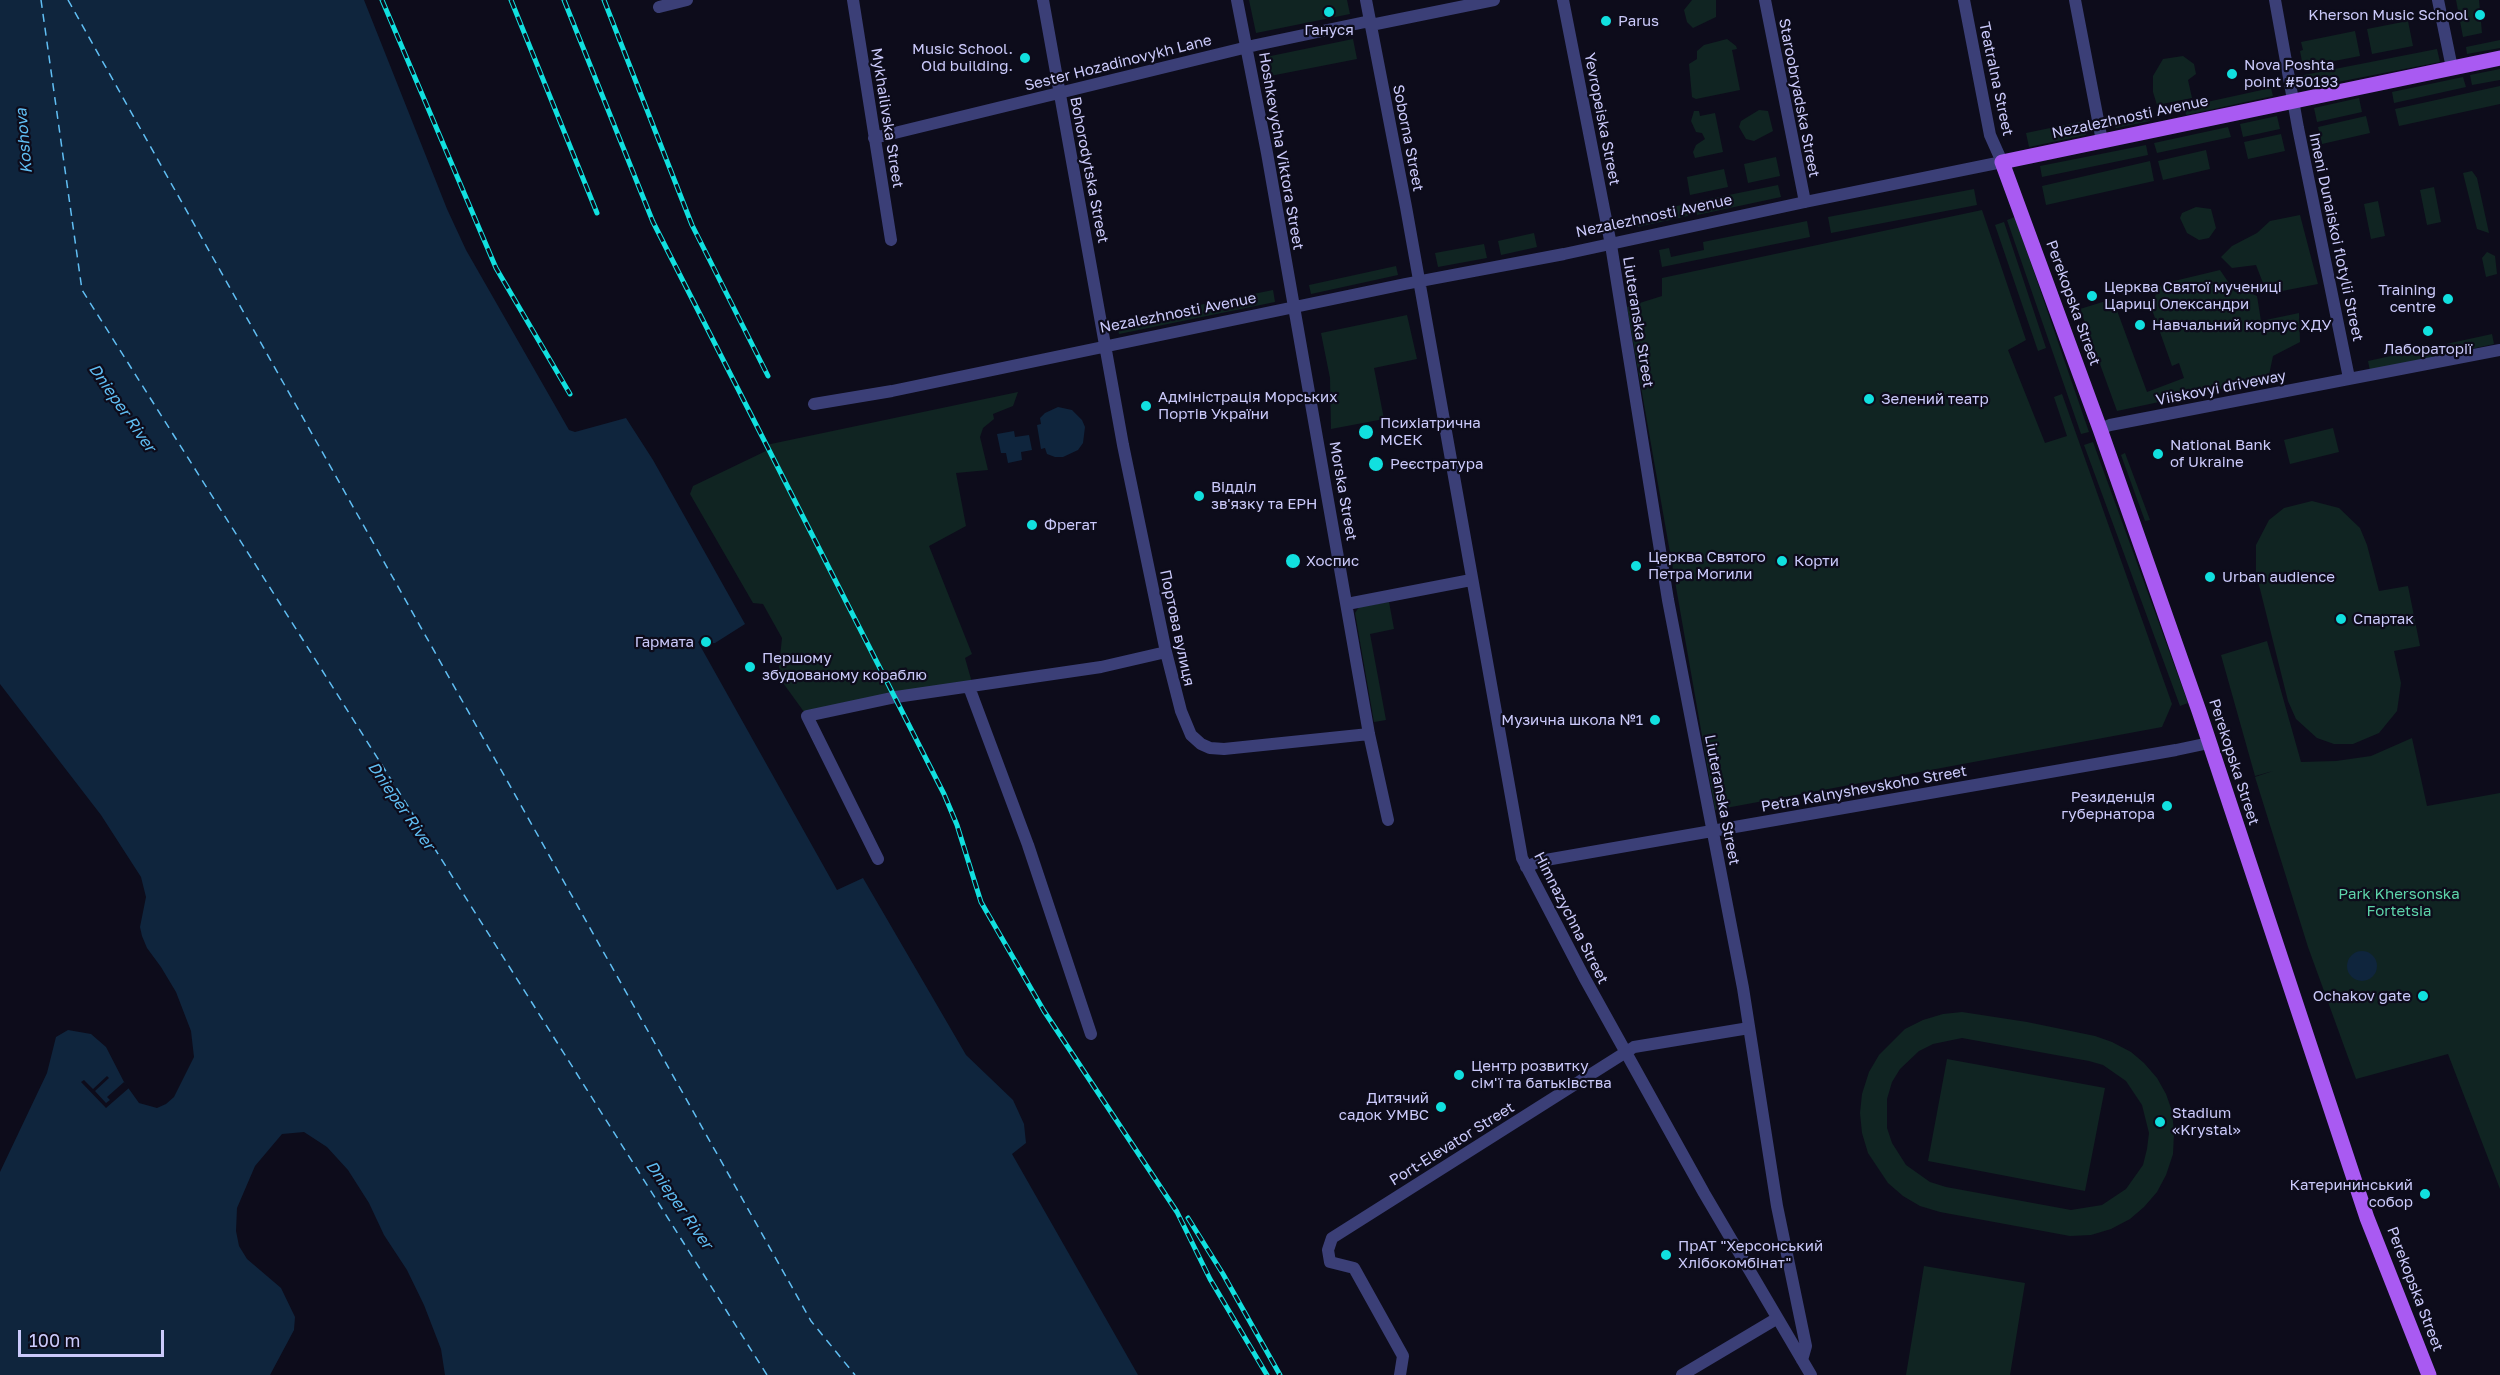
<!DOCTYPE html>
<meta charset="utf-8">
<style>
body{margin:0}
#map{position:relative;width:2500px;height:1375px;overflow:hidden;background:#0d0c1b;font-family:"Golos Text",sans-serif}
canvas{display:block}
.scale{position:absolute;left:18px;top:1330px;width:146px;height:27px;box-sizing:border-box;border:3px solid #cbcafb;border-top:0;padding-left:8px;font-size:18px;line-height:21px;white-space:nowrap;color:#cbcafb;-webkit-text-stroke:4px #0d0c1b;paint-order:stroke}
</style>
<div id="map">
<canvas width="2500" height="1375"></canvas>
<div class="scale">100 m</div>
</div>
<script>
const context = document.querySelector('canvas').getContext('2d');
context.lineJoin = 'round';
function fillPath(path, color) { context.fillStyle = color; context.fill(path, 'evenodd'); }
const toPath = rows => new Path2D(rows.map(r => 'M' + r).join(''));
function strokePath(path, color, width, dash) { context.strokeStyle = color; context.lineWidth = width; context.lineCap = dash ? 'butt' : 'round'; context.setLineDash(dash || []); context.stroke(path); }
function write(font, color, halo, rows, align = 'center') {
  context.font = font + ' "Golos Text",sans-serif'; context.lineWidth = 4.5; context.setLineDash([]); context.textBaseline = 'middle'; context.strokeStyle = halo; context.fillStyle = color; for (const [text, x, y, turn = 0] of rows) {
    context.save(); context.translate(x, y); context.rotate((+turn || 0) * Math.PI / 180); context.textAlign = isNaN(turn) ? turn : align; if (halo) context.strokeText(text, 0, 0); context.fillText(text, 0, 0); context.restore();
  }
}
fillPath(toPath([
 [1249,0,1347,0,1350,14,1256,33],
 [1692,0,1716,0,1716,17,1693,28,1687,22,1684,10],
 [2456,0,2479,0,2482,33,2463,37],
 [2408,21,2413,46,2372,54,2367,29],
 [2355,31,2360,56,2303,67,2300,51,2303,50,2301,42],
 [1353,39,1357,59,1265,77,1261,58],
 [1727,39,1736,46,1737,49,1732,50,1740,90,1696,99,1692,97,1689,64,1697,59,1697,51,1704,45],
 [2500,40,2500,48,2467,54,2466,47],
 [2437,49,2440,62,2307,88,2304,75],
 [2183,56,2194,64,2196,74,2188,80,2192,98,2157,105,2153,92,2153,76,2163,59],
 [2500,69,2500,80,2472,85,2470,75],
 [2463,77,2466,87,2394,103,2392,92],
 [2500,86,2500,104,2399,126,2395,109],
 [2271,88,2273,96,2186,115,2184,107],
 [2359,98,2362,112,2317,122,2314,108],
 [1759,110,1768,111,1773,131,1754,141,1746,139,1739,127,1741,121],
 [1694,111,1699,111,1700,116,1715,113,1723,152,1695,158,1693,152,1696,145,1705,139,1702,133,1696,132,1691,121],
 [2147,111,2150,121,2116,128,2114,118],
 [2277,116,2280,129,2243,137,2240,124],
 [2366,116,2370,133,2322,144,2318,127],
 [2084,121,2086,135,2029,147,2026,133],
 [2228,127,2231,137,2157,153,2154,143],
 [2281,134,2285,151,2248,159,2244,142],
 [2146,145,2148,155,2042,177,2040,166],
 [2206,150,2210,169,2163,180,2158,161],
 [1776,157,1780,176,1748,183,1744,164],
 [2150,161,2154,181,2046,205,2042,186],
 [1724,169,1728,187,1690,195,1687,177],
 [2472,171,2477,178,2489,233,2477,229,2463,173],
 [1778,185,1781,197,1697,215,1694,202],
 [2434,187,2441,222,2427,225,2420,190],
 [1974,189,1977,205,1831,233,1828,217],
 [2378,201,2385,236,2371,239,2364,204],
 [1686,204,1688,216,1638,227,1635,215],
 [2196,207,2211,209,2216,228,2209,238,2199,240,2187,233,2180,218,2182,213],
 [1982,210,2026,340,2008,350,2045,443,2067,436,2054,397,2062,394,2172,704,2162,727,1715,810,1627,307,1662,296,1662,278],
 [2300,215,2318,284,2272,293,2263,283,2256,265,2232,268,2221,257,2232,246,2257,233,2270,221],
 [2015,217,2089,432,2081,434,2007,220],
 [1807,221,1810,237,1662,267,1659,250,1669,248,1671,257,1704,250,1703,242],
 [2004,222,2046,348,2038,351,1995,225],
 [1534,233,1537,247,1501,255,1498,241],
 [1484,244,1487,258,1438,267,1435,253],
 [2487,252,2495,256,2497,274,2486,277,2482,258],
 [1396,266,1398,275,1311,294,1309,285],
 [2220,270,2235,292,2250,293,2257,296,2261,321,2299,313,2300,342,2273,356,2269,375,2234,386,2117,411,2080,309,2109,300,2115,305,2147,392,2184,378,2179,363,2172,366,2150,304,2154,303,2157,288,2170,282],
 [1273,290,1275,302,1119,334,1116,322],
 [1407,315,1417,359,1374,368,1384,419,1331,429,1330,378,1321,333],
 [2492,334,2494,344,2370,371,2368,361],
 [1018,392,1013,406,993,414,994,419,983,428,980,437,988,470,956,473,966,526,929,546,972,654,965,658,973,686,807,716,778,676,782,638,763,604,753,603,690,494,693,486,768,450,766,445],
 [2333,428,2339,452,2290,464,2284,440],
 [2093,442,2188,703,2180,706,2084,445],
 [2125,453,2150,520,2145,521,2121,455],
 [2312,501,2339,508,2360,528,2367,545,2379,591,2408,586,2420,646,2394,651,2401,683,2397,711,2379,733,2353,744,2334,744,2317,738,2296,719,2288,701,2256,573,2256,545,2269,520,2284,508],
 [1389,602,1394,629,1370,634,1386,720,1374,722,1355,613,1359,607],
 [2267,641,2301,762,2336,761,2371,756,2412,738,2427,806,2500,793,2500,1189,2448,1054,2356,1079,2308,947,2255,777,2273,771,2255,776,2221,655],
 [1962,1012,2027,1022,2095,1036,2112,1042,2131,1052,2144,1063,2157,1078,2166,1094,2172,1111,2174,1133,2173,1154,2166,1175,2157,1192,2144,1207,2130,1219,2111,1229,2091,1235,2070,1236,1940,1212,1920,1206,1903,1196,1888,1183,1868,1153,1862,1133,1860,1113,1862,1094,1869,1072,1879,1055,1905,1029,1923,1020,1943,1014],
 [1962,1038,2089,1061,2103,1065,2126,1081,2142,1105,2149,1133,2147,1149,2143,1165,2126,1189,2102,1205,2071,1210,1946,1187,1930,1182,1906,1165,1892,1143,1887,1128,1887,1099,1892,1082,1900,1069,1919,1051,1933,1044],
 [1947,1059,2105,1088,2085,1191,1928,1161],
 [1924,1266,2025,1283,2010,1375,1906,1375]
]), '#102422');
fillPath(toPath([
 [0,0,364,0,447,209,466,250,569,430,575,432,626,418,653,460,745,624,715,643,711,643,706,636,698,642,837,890,863,878,966,1055,1013,1100,1024,1124,1026,1143,1012,1154,1138,1375,445,1375,441,1349,424,1305,407,1270,384,1235,369,1203,348,1170,327,1147,304,1132,282,1134,255,1166,237,1208,236,1231,239,1246,247,1259,281,1288,295,1317,294,1330,270,1375,0,1375,0,1172,47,1073,56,1037,68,1030,91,1034,106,1047,124,1082,139,1103,157,1108,166,1104,174,1097,194,1057,191,1031,176,992,161,967,147,948,142,936,140,927,146,897,141,877,101,815,0,684],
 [1058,407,1072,410,1082,420,1085,427,1083,443,1078,450,1063,457,1055,457,1047,454,1045,448,1041,449,1037,425,1041,424,1040,418,1045,413],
 [1014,431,1015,437,1029,435,1032,450,1021,452,1022,460,1008,463,1006,453,1001,453,997,434],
 '2347 966a15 15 0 1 1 30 0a15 15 0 1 1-30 0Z'
]), '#0f253d');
fillPath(toPath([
 [107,1076,109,1078,95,1091,106,1103,110,1100,107,1097,124,1082,129,1088,106,1108,81,1082,84,1080,93,1089]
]), '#0d0c1b');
strokePath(toPath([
 [41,0,82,290,767,1375],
 [68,0,811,1321,855,1375]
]), '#60bef3', 1.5, [8, 6]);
strokePath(toPath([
 [853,0,891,240],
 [1043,0,1123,445,1166,652,1181,711,1191,735,1201,744,1210,748,1224,749,1369,734],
 [1237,0,1267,153,1369,734,1388,820],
 [1366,0,1406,207,1522,858,1584,977,1704,1193,1811,1375],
 [1563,0,1611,245,1668,600,1743,988,1777,1206,1806,1346,1802,1360],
 [1765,0,1805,202],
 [2075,0,2102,141],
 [2275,0,2298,128,2349,378],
 [2438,0,2452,68],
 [659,7,687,0],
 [1371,25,1494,0],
 [874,138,1256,45,1370,21],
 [814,404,892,391,1405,284,1564,254,1805,202,2002,162,1990,135,1964,0],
 [2100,429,2110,425,2500,350],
 [1347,604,1471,580],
 [969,687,1028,845,1091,1034],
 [878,859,807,716,896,697,1101,667,1166,652],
 [1526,867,1540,861,2176,750,2209,743],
 [1400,1375,1403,1356,1354,1268,1330,1262,1328,1250,1332,1238,1634,1047,1749,1028],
 [1682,1375,1776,1319]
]), '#3b3f77', 12);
strokePath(toPath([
 [2429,1375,2367,1218,2199,711,2100,429,2002,162,2500,58]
]), '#a95af2', 15);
const rail = toPath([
 [382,0,496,268,570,394],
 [511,0,597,213],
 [564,0,653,222,944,794,957,825,981,902,1044,1011,1177,1212,1210,1279,1267,1375],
 [604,0,692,225,768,376],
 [1188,1218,1223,1274,1280,1375]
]);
strokePath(rail, '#11e0df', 5);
strokePath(rail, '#0d0c1b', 3, [9]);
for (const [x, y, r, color] of [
 [1329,12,6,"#11e0df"],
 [2480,15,6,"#11e0df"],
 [1606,21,6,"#11e0df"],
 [1025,58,6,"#11e0df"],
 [2232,74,6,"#11e0df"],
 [2092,296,6,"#11e0df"],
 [2448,299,6,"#11e0df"],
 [2140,325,6,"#11e0df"],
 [2428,331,6,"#11e0df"],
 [1869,399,6,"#11e0df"],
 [1146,406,6,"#11e0df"],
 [1366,432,8,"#11e0df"],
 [2158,454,6,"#11e0df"],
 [1376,464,8,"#11e0df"],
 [1199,496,6,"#11e0df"],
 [1032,525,6,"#11e0df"],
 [1293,561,8,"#11e0df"],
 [1782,561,6,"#11e0df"],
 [1636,566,6,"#11e0df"],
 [2210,577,6,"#11e0df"],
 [2341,619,6,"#11e0df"],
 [706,642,6,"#11e0df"],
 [750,667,6,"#11e0df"],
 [1655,720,6,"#11e0df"],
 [2167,806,6,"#11e0df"],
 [2423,996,6,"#11e0df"],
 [1459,1075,6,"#11e0df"],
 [1441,1107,6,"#11e0df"],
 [2160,1122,6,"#11e0df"],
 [2425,1194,6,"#11e0df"],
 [1666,1255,6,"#11e0df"]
]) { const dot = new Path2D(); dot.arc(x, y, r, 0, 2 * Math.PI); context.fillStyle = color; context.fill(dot); strokePath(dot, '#0d0c1b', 2); }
write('15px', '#cbcafb', '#0d0c1b', [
 ["Kherson Music School",2468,15,"right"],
 ["Parus",1618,21],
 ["Гануся",1329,30,"center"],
 ["Music School.",1013,49,"right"],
 ["Old building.",1013,66,"right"],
 ["Nova Poshta",2244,65],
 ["point #50193",2244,82],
 ["Церква Святої мучениці",2104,287],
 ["Цариці Олександри",2104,304],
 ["Training",2436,290,"right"],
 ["centre",2436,307,"right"],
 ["Навчальний корпус ХДУ",2152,325],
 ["Лабораторії",2428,349,"center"],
 ["Адміністрація Морських",1158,397],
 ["Портів України",1158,414],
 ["Зелений театр",1881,399],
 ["Психіатрична",1380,423],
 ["МСЕК",1380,440],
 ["National Bank",2170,445],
 ["of Ukraine",2170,462],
 ["Реєстратура",1390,464],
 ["Відділ",1211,487],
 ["зв'язку та ЕРН",1211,504],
 ["Фрегат",1044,525],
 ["Церква Святого",1648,557],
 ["Петра Могили",1648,574],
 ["Хоспис",1306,561],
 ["Корти",1794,561],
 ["Urban audience",2222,577],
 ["Спартак",2353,619],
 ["Гармата",694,642,"right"],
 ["Першому",762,658],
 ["збудованому кораблю",762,675],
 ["Музична школа №1",1643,720,"right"],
 ["Резиденція",2155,797,"right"],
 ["губернатора",2155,814,"right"],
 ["Ochakov gate",2411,996,"right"],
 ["Центр розвитку",1471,1066],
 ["сім'ї та батьківства",1471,1083],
 ["Дитячий",1429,1098,"right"],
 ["садок УМВС",1429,1115,"right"],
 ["Stadium",2172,1113],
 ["«Krystal»",2172,1130],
 ["Катерининський",2413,1185,"right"],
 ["собор",2413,1202,"right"],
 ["ПрАТ \"Херсонський",1678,1246],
 ["Хлібокомбінат\"",1678,1263]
], 'left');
write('15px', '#cbcafb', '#0d0c1b', [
 ["Sester Hozadinovykh Lane",1118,63,-14],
 ["Teatralna Street",1996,79,78],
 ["Staroobryadska Street",1799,98,79],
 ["Nezalezhnosti Avenue",2130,117,-12],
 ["Mykhailivska Street",887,118,81],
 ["Yevropeiska Street",1602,119,79],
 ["Soborna Street",1408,138,79],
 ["Hoshkevycha Viktora Street",1281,151,80],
 ["Bohorodytska Street",1089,170,79],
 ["Nezalezhnosti Avenue",1654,216,-12],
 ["Imeni Dunaiskoi flotylii Street",2336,237,78],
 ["Perekopska Street",2073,303,70],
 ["Nezalezhnosti Avenue",1178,313,-11],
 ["Liuteranska Street",1638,322,81],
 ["Viiskovyi driveway",2221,388,-11],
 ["Morska Street",1343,491,80],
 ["Портова вулиця",1177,628,78],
 ["Perekopska Street",2234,762,72],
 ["Petra Kalnyshevskoho Street",1864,789,-10],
 ["Liuteranska Street",1722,800,79],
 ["Himnazychna Street",1571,918,63],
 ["Port-Elevator Street",1452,1144,-32],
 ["Perekopska Street",2415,1289,69]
]);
write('15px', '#5dd4aa', '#0d0c1b', [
 ["Park Khersonska",2399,894],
 ["Fortetsia",2399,911]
]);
write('italic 16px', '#60bef3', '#0d0c1b', [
 ["Koshova",24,141,-95],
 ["Dnieper River",122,408,55],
 ["Dnieper River",401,806,55],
 ["Dnieper River",679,1205,55]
]);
</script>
